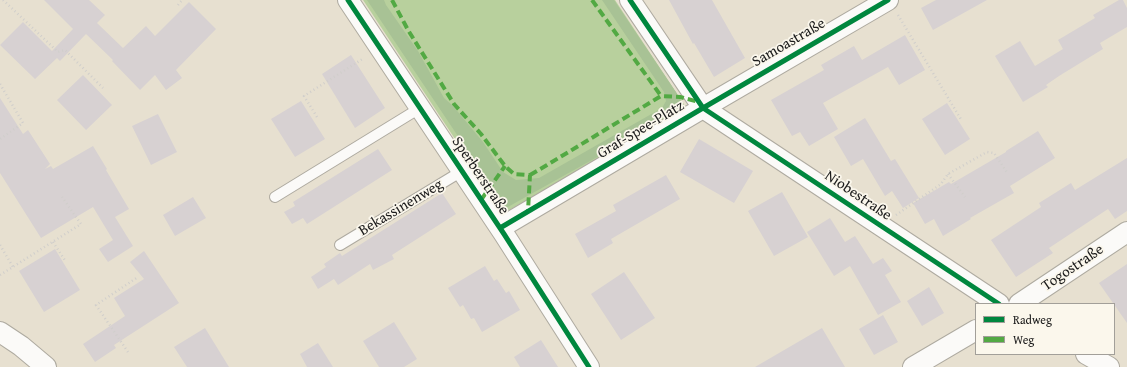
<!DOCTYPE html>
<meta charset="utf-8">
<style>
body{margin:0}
#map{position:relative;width:1127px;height:367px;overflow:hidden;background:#e7e0d0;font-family:"Gentium Book Plus",serif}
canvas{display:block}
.legend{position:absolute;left:975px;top:303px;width:140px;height:52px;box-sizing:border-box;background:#fbf7ec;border:1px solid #a29f99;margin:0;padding:5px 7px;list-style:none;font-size:12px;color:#1c1c1c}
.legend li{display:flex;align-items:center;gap:8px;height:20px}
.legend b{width:20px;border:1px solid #a29f99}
</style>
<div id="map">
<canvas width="1127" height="367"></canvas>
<ul class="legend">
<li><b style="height:5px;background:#00873e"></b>Radweg</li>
<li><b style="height:5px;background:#52a943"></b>Weg</li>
</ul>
</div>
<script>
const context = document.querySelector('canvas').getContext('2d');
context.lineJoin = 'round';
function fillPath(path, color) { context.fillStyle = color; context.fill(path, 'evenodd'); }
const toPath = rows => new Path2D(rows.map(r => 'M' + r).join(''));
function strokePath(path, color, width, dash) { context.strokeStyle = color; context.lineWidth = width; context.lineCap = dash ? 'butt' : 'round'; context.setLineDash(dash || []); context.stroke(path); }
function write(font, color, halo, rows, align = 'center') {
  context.font = font + ' "Gentium Book Plus",serif'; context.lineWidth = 3.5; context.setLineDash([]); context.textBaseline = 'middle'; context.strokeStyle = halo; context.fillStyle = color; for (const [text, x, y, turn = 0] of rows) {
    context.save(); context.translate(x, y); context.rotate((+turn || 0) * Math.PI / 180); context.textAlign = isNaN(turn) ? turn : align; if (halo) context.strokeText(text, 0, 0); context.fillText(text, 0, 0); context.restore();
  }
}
fillPath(toPath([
 [363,0,615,0,687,109,504,213]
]), '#b8d09d');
fillPath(toPath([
 [367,0,384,0,386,5,418,51,444,98,453,106,483,142,503,172,516,180,539,178,662,108,666,101,664,92,602,0,614,0,676,92,685,108,506,208]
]), '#a8c295');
fillPath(toPath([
 [44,0,89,0,105,15,97,23,123,48,146,26,155,36,189,2,216,29,176,70,182,78,166,90,155,75,140,90,112,61,113,60,86,34,60,61,57,58,35,79,0,45,23,22,52,51,73,29],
 [669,0,712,0,745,58,714,77,694,43,693,44],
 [936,0,987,0,933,30,921,8],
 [1119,0,1123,0,1127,8,1127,27,1100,43,1103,49,1059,76,1046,85,1048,87,1023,102,995,56,1020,41,1035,66,1063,49,1058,40,1095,18,1093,15],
 [905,35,925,70,899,85,888,67,823,103,838,129,809,146,800,132,792,136,771,100,824,70,821,65,854,46,862,60],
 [351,55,385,108,355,128,322,74],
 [83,75,112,105,86,130,57,100],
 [0,98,23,134,28,130,50,164,45,169,51,166,53,169,93,146,107,169,106,170,129,209,115,217,133,246,108,262,99,249,113,240,93,207,41,238,0,173],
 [301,101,325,139,295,157,271,119],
 [947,103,970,139,945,155,922,119],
 [158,114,177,152,151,165,132,126],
 [865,118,891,161,895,159,919,198,903,208,892,191,885,196,863,159,851,166,834,137],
 [1038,131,1055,158,1010,186,1014,193,970,218,971,219,943,236,934,219,925,224,913,203,949,182,951,184,1006,152,1006,151],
 [699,139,753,171,734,203,680,172],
 [378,149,392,170,307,224,303,218,292,224,284,212,295,206,293,202],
 [1127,158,1127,211,1115,219,1108,209,1049,248,1053,253,1016,277,991,240,1041,207,1039,203,1071,183,1075,190],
 [666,175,680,199,611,239,613,243,588,258,575,234,616,211,613,205],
 [782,192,808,237,774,256,748,211],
 [442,193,456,214,392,255,394,259,373,270,370,264,338,285,334,279,318,289,311,277,326,267,324,264,340,253,342,256],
 [193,197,206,218,175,236,163,215],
 [830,218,845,242,855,236,873,264,883,258,892,271,885,275,901,302,878,315,850,266,834,276,807,232],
 [55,249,80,290,44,312,19,271],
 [144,251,179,303,114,345,116,348,95,362,83,344,125,316,114,298,144,279,130,262],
 [1127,264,1127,323,1099,283],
 [485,266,494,281,497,279,506,293,509,291,520,310,482,332,474,318,471,319,463,305,460,307,448,288],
 [624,272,655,318,621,340,591,294],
 [929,287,944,313,922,326,907,301],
 [883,315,898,342,874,355,859,329],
 [394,322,417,359,404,367,379,367,363,341],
 [205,328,229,367,187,367,174,347],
 [822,328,845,367,755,367],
 [541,340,558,367,520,367,514,357],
 [318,343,333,367,307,367,300,354]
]), '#d7d1d2');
const lane = toPath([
 [275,197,420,108],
 [340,245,462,171]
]);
const street = toPath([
 [348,0,504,234,589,367],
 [630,0,703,108,999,304],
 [500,228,703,108,888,0],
 [1019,304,1127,232],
 [0,332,21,346,46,367],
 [1086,354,1109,367],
 [913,367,976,330]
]);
strokePath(lane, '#aeaaa0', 12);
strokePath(street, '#aeaaa0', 22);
strokePath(toPath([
 [3,0,58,52,65,50,103,88],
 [178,5,182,0],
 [898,15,962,121],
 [0,84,23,123,0,139],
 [317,117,304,96,364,58],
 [948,174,965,197],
 [896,215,941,184,948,174,987,152,994,153,1008,174],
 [53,242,66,262],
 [0,245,13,267],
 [0,275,81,224,62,197],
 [128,352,96,305,138,277]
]), '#d0cecb', 2.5, [1, 3]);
strokePath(lane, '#fbfaf8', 10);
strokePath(street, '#fbfaf8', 20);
strokePath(toPath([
 [392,0,408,30,454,104,481,134,505,166,514,174,530,175,528,211],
 [592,0,661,96],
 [530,175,547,165,661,96,680,97,699,102],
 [481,200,505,166]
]), '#52a943', 4, [8, 4]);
strokePath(toPath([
 [348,0,504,234,589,367],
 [630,0,703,108,999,304],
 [500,228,703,108,888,0]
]), '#00873e', 5);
write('15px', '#1c1c1c', '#fbf7ec', [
 ["Samoastraße",789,43,-30],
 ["Graf-Spee-Platz",641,130,-31],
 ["Sperberstraße",480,176,56],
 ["Niobestraße",858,196,34],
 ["Bekassinenweg",401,208,-31],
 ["Togostraße",1073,268,-34]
]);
</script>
